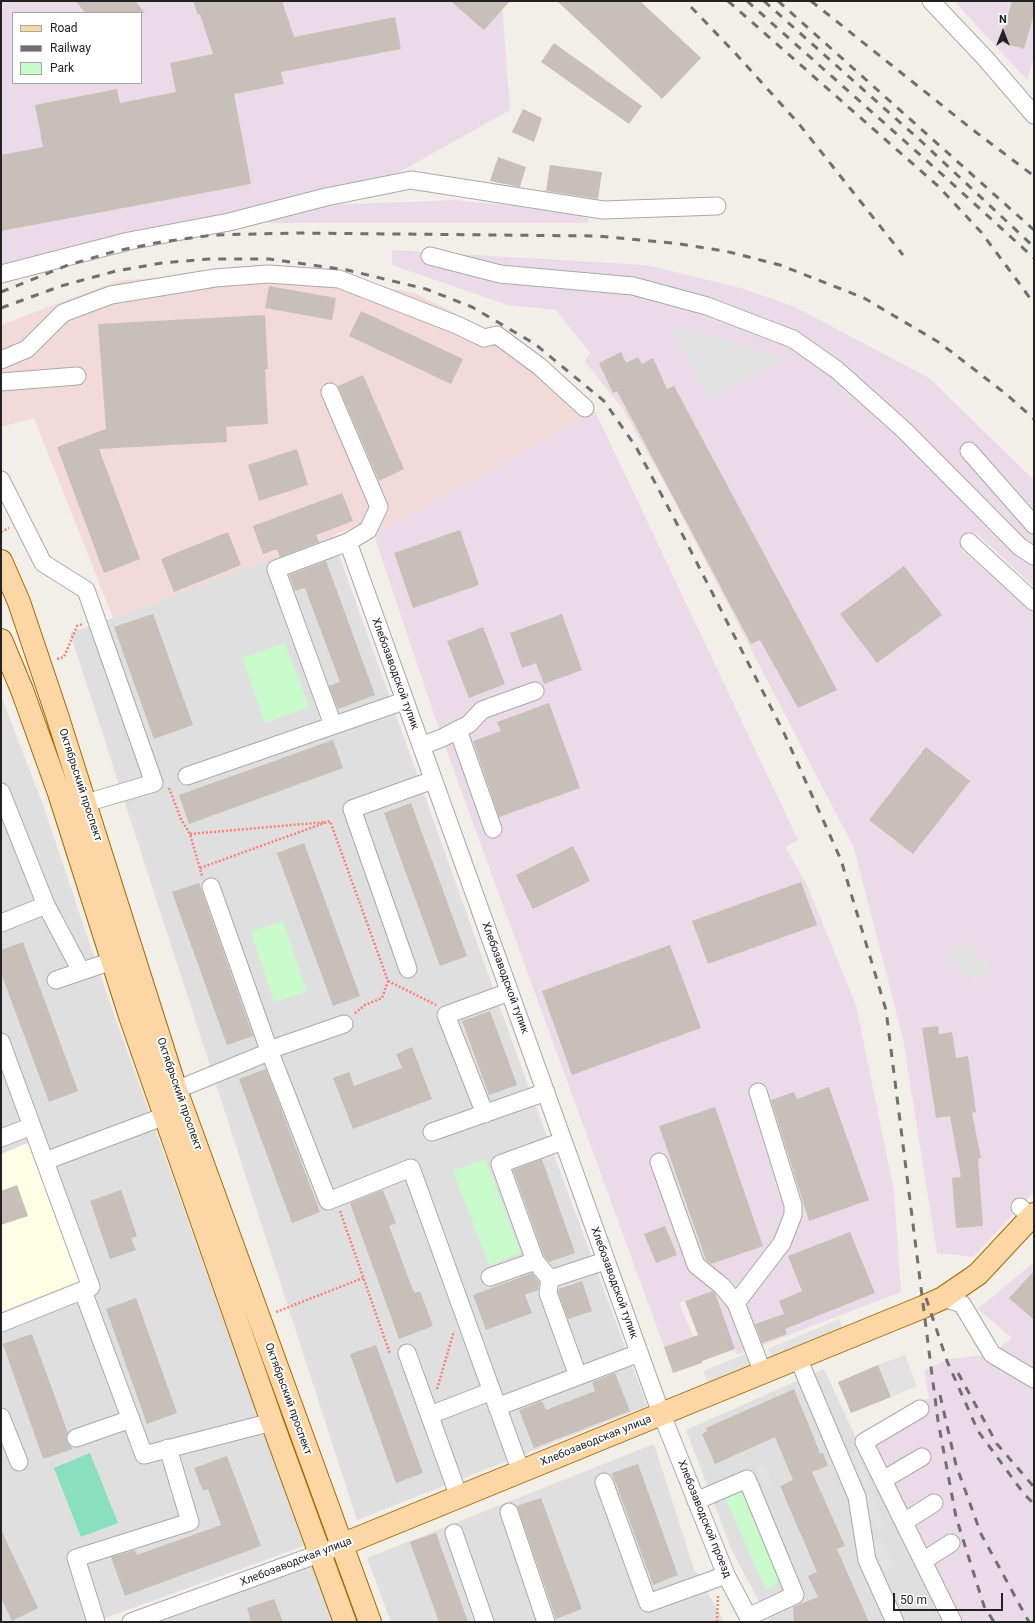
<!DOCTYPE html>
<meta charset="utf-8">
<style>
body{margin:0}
#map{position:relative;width:1035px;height:1623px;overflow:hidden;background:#f2efe9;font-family:Roboto,sans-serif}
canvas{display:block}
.frame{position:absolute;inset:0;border:2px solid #222;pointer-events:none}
.legend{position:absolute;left:12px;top:12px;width:130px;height:72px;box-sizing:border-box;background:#fff;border:1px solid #a7a7a7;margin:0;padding:5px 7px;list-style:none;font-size:12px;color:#222}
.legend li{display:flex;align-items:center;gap:8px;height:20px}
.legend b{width:20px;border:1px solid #a7a7a7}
.north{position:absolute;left:983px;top:12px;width:40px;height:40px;-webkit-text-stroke:3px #fff;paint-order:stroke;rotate:0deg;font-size:11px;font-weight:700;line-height:16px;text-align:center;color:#222}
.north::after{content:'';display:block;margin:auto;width:14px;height:18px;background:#222;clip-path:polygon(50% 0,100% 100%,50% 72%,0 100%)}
.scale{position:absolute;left:893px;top:1593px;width:110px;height:18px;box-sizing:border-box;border:2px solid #222;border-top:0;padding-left:5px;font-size:12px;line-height:14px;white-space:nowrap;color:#222;-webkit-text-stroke:3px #fff;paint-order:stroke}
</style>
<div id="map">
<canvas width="1035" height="1623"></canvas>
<div class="frame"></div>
<ul class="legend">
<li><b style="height:5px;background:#fcd6a4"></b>Road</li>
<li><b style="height:5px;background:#707070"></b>Railway</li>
<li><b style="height:11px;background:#c8facc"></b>Park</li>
</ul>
<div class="north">N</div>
<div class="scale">50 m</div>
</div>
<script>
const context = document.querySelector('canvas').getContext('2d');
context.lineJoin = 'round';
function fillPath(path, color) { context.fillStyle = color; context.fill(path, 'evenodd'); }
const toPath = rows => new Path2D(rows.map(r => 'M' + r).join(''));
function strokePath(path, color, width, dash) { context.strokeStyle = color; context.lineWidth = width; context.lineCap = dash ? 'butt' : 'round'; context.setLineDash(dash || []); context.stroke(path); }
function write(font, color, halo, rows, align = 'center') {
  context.font = font + ' Roboto,sans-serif'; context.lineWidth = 4; context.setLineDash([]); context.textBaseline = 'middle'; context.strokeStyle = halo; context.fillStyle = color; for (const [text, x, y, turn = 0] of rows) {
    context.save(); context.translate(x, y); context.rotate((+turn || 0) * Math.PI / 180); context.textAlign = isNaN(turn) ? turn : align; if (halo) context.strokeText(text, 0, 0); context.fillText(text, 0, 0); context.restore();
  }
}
fillPath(toPath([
 [332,535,518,1058,647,1406,357,1520,70,633,113,618],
 [1,696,42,802,105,989,304,1546,94,1622,1,1622],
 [824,1369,857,1440,943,1622,770,1622,732,1551,686,1430],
 [654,1444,694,1569,724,1622,391,1622,367,1558],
 [315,1564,336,1622,158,1622]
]), '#e0dfdf');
fillPath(toPath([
 [272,267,415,293,538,356,595,411,374,535,361,525,113,618,34,418,1,427,1,325,117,281]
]), '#f2dad9');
fillPath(toPath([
 [1,1,499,1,502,4,510,110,396,174,1,266],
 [13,13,141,13,141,83,13,83],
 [954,1,1034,1,1034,58,1027,80],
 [454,200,587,213,588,223,267,223,267,217,327,205],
 [392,250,646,265,741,288,795,307,929,378,1034,480,1034,587,976,533,962,550,1034,614,1034,1192,973,1257,937,1253,903,1039,854,848,669,491,623,409,585,362,590,353,556,310,507,305,392,265],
 [595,411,798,840,785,847,807,885,856,1005,894,1191,901,1292,737,1355,713,1290,679,1303,693,1336,664,1347,442,738,374,535],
 [1034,1262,1034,1622,943,1622,857,1440,929,1398,924,1370,950,1359,992,1354,1012,1338,978,1309]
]), '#ebdbe8');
fillPath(toPath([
 [28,1143,79,1281,1,1312,1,1154]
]), '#ffffe5');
fillPath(toPath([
 [285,643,309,707,265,723,242,658],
 [283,921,307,992,274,1002,251,932],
 [485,1159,521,1253,489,1265,453,1171],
 [736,1491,740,1492,746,1497,778,1573,777,1583,766,1590,724,1496]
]), '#c8facc');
fillPath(toPath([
 [90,1453,118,1523,81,1537,54,1468]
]), '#88e0be');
fillPath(toPath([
 [681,326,789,359,708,398,672,330],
 [962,940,991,966,976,983,947,958],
 [839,1319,845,1335,775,1364,768,1349],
 [748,1353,756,1372,711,1390,703,1371],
 [905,1355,917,1386,891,1397,878,1365],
 [856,1450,872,1485,863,1489,847,1454],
 [764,1465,773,1485,766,1489,756,1468],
 [869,1489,885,1525,876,1529,860,1493],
 [879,1537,894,1568,885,1572,870,1541]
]), '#e2e2e2');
fillPath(toPath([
 [75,1,135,1,145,13,86,13],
 [193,1,282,1,294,37,395,17,401,49,281,72,284,84,234,94,251,184,1,231,1,155,43,147,35,105,117,89,120,103,176,92,170,63,213,54,200,14,198,15],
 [450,1,510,1,484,30],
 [557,1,640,1,701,58,662,99],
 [1012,1,1034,1,1034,14,1024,49,1000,42],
 [554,43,642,106,629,124,541,62],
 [523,109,542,118,534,142,512,132],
 [498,157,526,167,520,187,490,181],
 [550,165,602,172,598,199,546,191],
 [269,286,336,298,332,320,265,308],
 [361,311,463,359,451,384,349,336],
 [265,315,268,369,265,369,268,424,226,427,227,442,99,449,140,559,104,573,57,447,106,429,98,324],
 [621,352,626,363,638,357,642,364,653,358,667,389,674,386,837,690,798,708,760,640,751,644,617,391,613,393,599,363],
 [363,375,404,469,379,481,338,386],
 [297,449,308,485,259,501,248,465],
 [342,493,353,521,316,535,319,542,280,557,277,549,263,554,253,526],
 [460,530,479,585,413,608,394,553],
 [228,532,241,565,174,592,161,559],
 [326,561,375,695,338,709,329,686,340,682,305,588,295,591,289,575],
 [904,566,942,615,877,663,840,614],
 [153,614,193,725,154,739,114,627],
 [562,614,582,670,544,684,536,663,522,668,510,633],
 [483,627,505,684,469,698,447,641],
 [549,703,580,788,499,817,473,741,501,731,497,722],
 [333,740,343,768,189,824,179,795],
 [926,747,970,781,913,854,869,820],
 [411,803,467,956,440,966,384,813],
 [304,843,360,996,333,1006,277,853],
 [573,846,590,881,533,909,516,875],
 [801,882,817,925,708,964,692,921],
 [199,883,253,1036,227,1045,172,892],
 [23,942,78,1091,49,1102,1,973,1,950],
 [670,945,701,1028,572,1075,542,991],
 [490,1011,517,1085,489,1095,462,1021],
 [938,1026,939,1034,952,1032,956,1058,968,1056,976,1112,972,1113,981,1158,978,1159,983,1226,956,1228,952,1178,961,1177,950,1116,936,1118,922,1028],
 [412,1047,432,1099,353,1129,333,1078,349,1072,354,1086,402,1068,396,1054],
 [266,1069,320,1212,292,1223,239,1079],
 [829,1087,869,1200,809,1221,771,1100,794,1092,797,1099],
 [715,1107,763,1246,711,1264,706,1260,659,1126],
 [542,1159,575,1253,549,1262,544,1256,513,1170],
 [17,1185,28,1216,1,1225,1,1191],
 [121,1190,137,1236,131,1238,136,1250,110,1259,90,1201],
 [383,1190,396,1223,389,1226,414,1293,420,1291,433,1326,399,1339,350,1203],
 [665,1226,677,1255,656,1263,644,1234],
 [850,1232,875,1293,785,1329,787,1334,762,1343,755,1324,784,1314,779,1301,802,1291,788,1256],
 [1034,1271,1034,1320,1009,1298],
 [532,1273,539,1282,538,1290,525,1295,532,1313,486,1330,473,1295],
 [582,1281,592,1311,568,1319,558,1292,559,1289],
 [712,1291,715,1293,735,1349,702,1361,702,1363,673,1373,664,1347,698,1335,685,1301],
 [136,1298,177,1413,147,1424,106,1309],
 [32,1334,68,1433,66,1436,67,1442,73,1449,43,1459,3,1344],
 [376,1345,423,1473,396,1483,350,1354],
 [878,1365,891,1397,851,1413,838,1382],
 [615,1373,630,1411,534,1448,519,1410,542,1401,546,1410,595,1391,592,1382],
 [794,1389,820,1453,823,1453,828,1466,812,1472,845,1546,837,1549,869,1622,794,1622,793,1607,818,1597,808,1576,817,1572,780,1486,793,1480,775,1437,715,1464,702,1434,707,1431,706,1428],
 [227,1456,261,1546,125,1596,111,1557,135,1550,137,1555,221,1525,208,1489,203,1491,194,1468],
 [638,1464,678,1575,653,1585,612,1473],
 [541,1498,582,1609,556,1619,517,1506],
 [1,1530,38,1608,12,1621,1,1598],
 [436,1533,468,1622,439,1622,410,1542],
 [274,1599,283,1622,251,1622,247,1608]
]), '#c7bfb8');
const minor = toPath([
 [931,1,985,58,1034,115],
 [430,256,500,274,633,286,707,306,793,339,837,370,904,430,1020,547,1034,556],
 [1,274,129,241,229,222,326,197,411,180,603,210,717,206],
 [1,360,27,349,63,313,111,295,215,278,268,274,339,279,457,325,484,338,497,335,539,366,585,408],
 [1,382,77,376],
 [330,392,379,507,368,530,348,542,276,569,333,725],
 [969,451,1034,525],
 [1,480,43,563,86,590,154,783,86,803],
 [348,542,658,1405,726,1575,751,1622],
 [969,542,1034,602],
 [458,730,493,829],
 [421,746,442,738,469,724,482,710,535,691],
 [187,776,404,701],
 [1,792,46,905,81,971],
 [211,887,269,1050,344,1024],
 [1,923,46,905],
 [408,969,352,809,433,780],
 [56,980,112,961],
 [1,1042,91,1287,1,1323],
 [176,1090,264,1054,269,1050,328,1201,411,1168,521,1472],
 [758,1092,793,1205,793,1215,782,1243,736,1303,763,1373],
 [485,1114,446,1015,509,992],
 [432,1132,546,1092],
 [1,1138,32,1126],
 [45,1161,165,1116],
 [659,1162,696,1265,722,1286,736,1303],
 [1020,1207,1031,1217],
 [490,1277,535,1261],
 [550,1279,535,1261,500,1164,563,1141],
 [83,1291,144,1455,272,1422],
 [943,1298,962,1304,992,1354,1034,1379],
 [407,1353,459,1497],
 [798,1358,857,1497,867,1560,895,1622],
 [578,1376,548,1293,550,1279,605,1261],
 [497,1407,639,1353],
 [920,1409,864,1442,953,1622],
 [430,1415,492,1391],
 [1,1417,19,1462],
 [76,1438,131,1419],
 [883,1480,922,1457],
 [604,1482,648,1603,726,1575],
 [696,1501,747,1479,795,1595,748,1617],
 [509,1512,546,1622],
 [904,1522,934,1503],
 [454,1533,485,1622],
 [923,1561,951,1543],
 [96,1622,76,1558,190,1522,168,1448],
 [131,1622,332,1549]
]);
const major = toPath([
 [1,561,19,602,57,715,176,1090,370,1622],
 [1,640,22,690,59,793,130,1016,272,1422,345,1622],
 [341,1545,923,1307,943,1298,978,1274,1034,1214]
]);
strokePath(minor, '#a9a9a9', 19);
strokePath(major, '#a06b00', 24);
strokePath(toPath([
 [1,532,9,528],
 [57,659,64,657,77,626,83,624],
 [169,788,181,819,190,834,202,876],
 [190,834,326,822],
 [200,868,330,821,388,981,382,998,365,1005,354,1014],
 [388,981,436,1005],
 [340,1211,390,1354],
 [276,1312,363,1278],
 [437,1389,454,1331],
 [717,1622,718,1595]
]), '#fa8072', 2.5, [2, 2]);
strokePath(minor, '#fff', 17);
strokePath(major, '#fcd6a4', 22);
strokePath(toPath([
 [728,1,938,186,981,232,1022,287,1034,304],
 [747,1,945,177,1034,258],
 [764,1,922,142,1034,247],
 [778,1,1034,230],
 [811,1,973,130,1034,176],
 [691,7,736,54,799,124,903,255],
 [1,292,68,265,116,251,161,242,213,235,296,233,598,236,673,243,725,251,780,265,864,298,940,343,1006,394,1034,419],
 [1,308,61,286,116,271,162,263,209,259,269,259,347,270,426,289,472,307,535,344,604,401,636,447,676,522,784,733,841,860,886,1010,931,1367,938,1421,956,1517,984,1606,994,1622],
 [926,1298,947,1361,978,1431,1024,1494,1034,1504],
 [958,1373,997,1444,1034,1487],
 [940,1395,956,1465,981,1534,1029,1622]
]), '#707070', 3, [8, 8]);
write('11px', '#222', '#fff', [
 ["Хлебозаводской тупик",395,674,70],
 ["Октябрьский проспект",80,785,72],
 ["Хлебозаводской тупик",505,978,70],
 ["Октябрьский проспект",179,1094,71],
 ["Хлебозаводской тупик",614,1283,70],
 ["Октябрьский проспект",288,1399,70],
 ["Хлебозаводская улица",596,1441,-22],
 ["Хлебозаводской проезд",704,1519,68],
 ["Хлебозаводская улица",296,1562,-21]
]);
</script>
